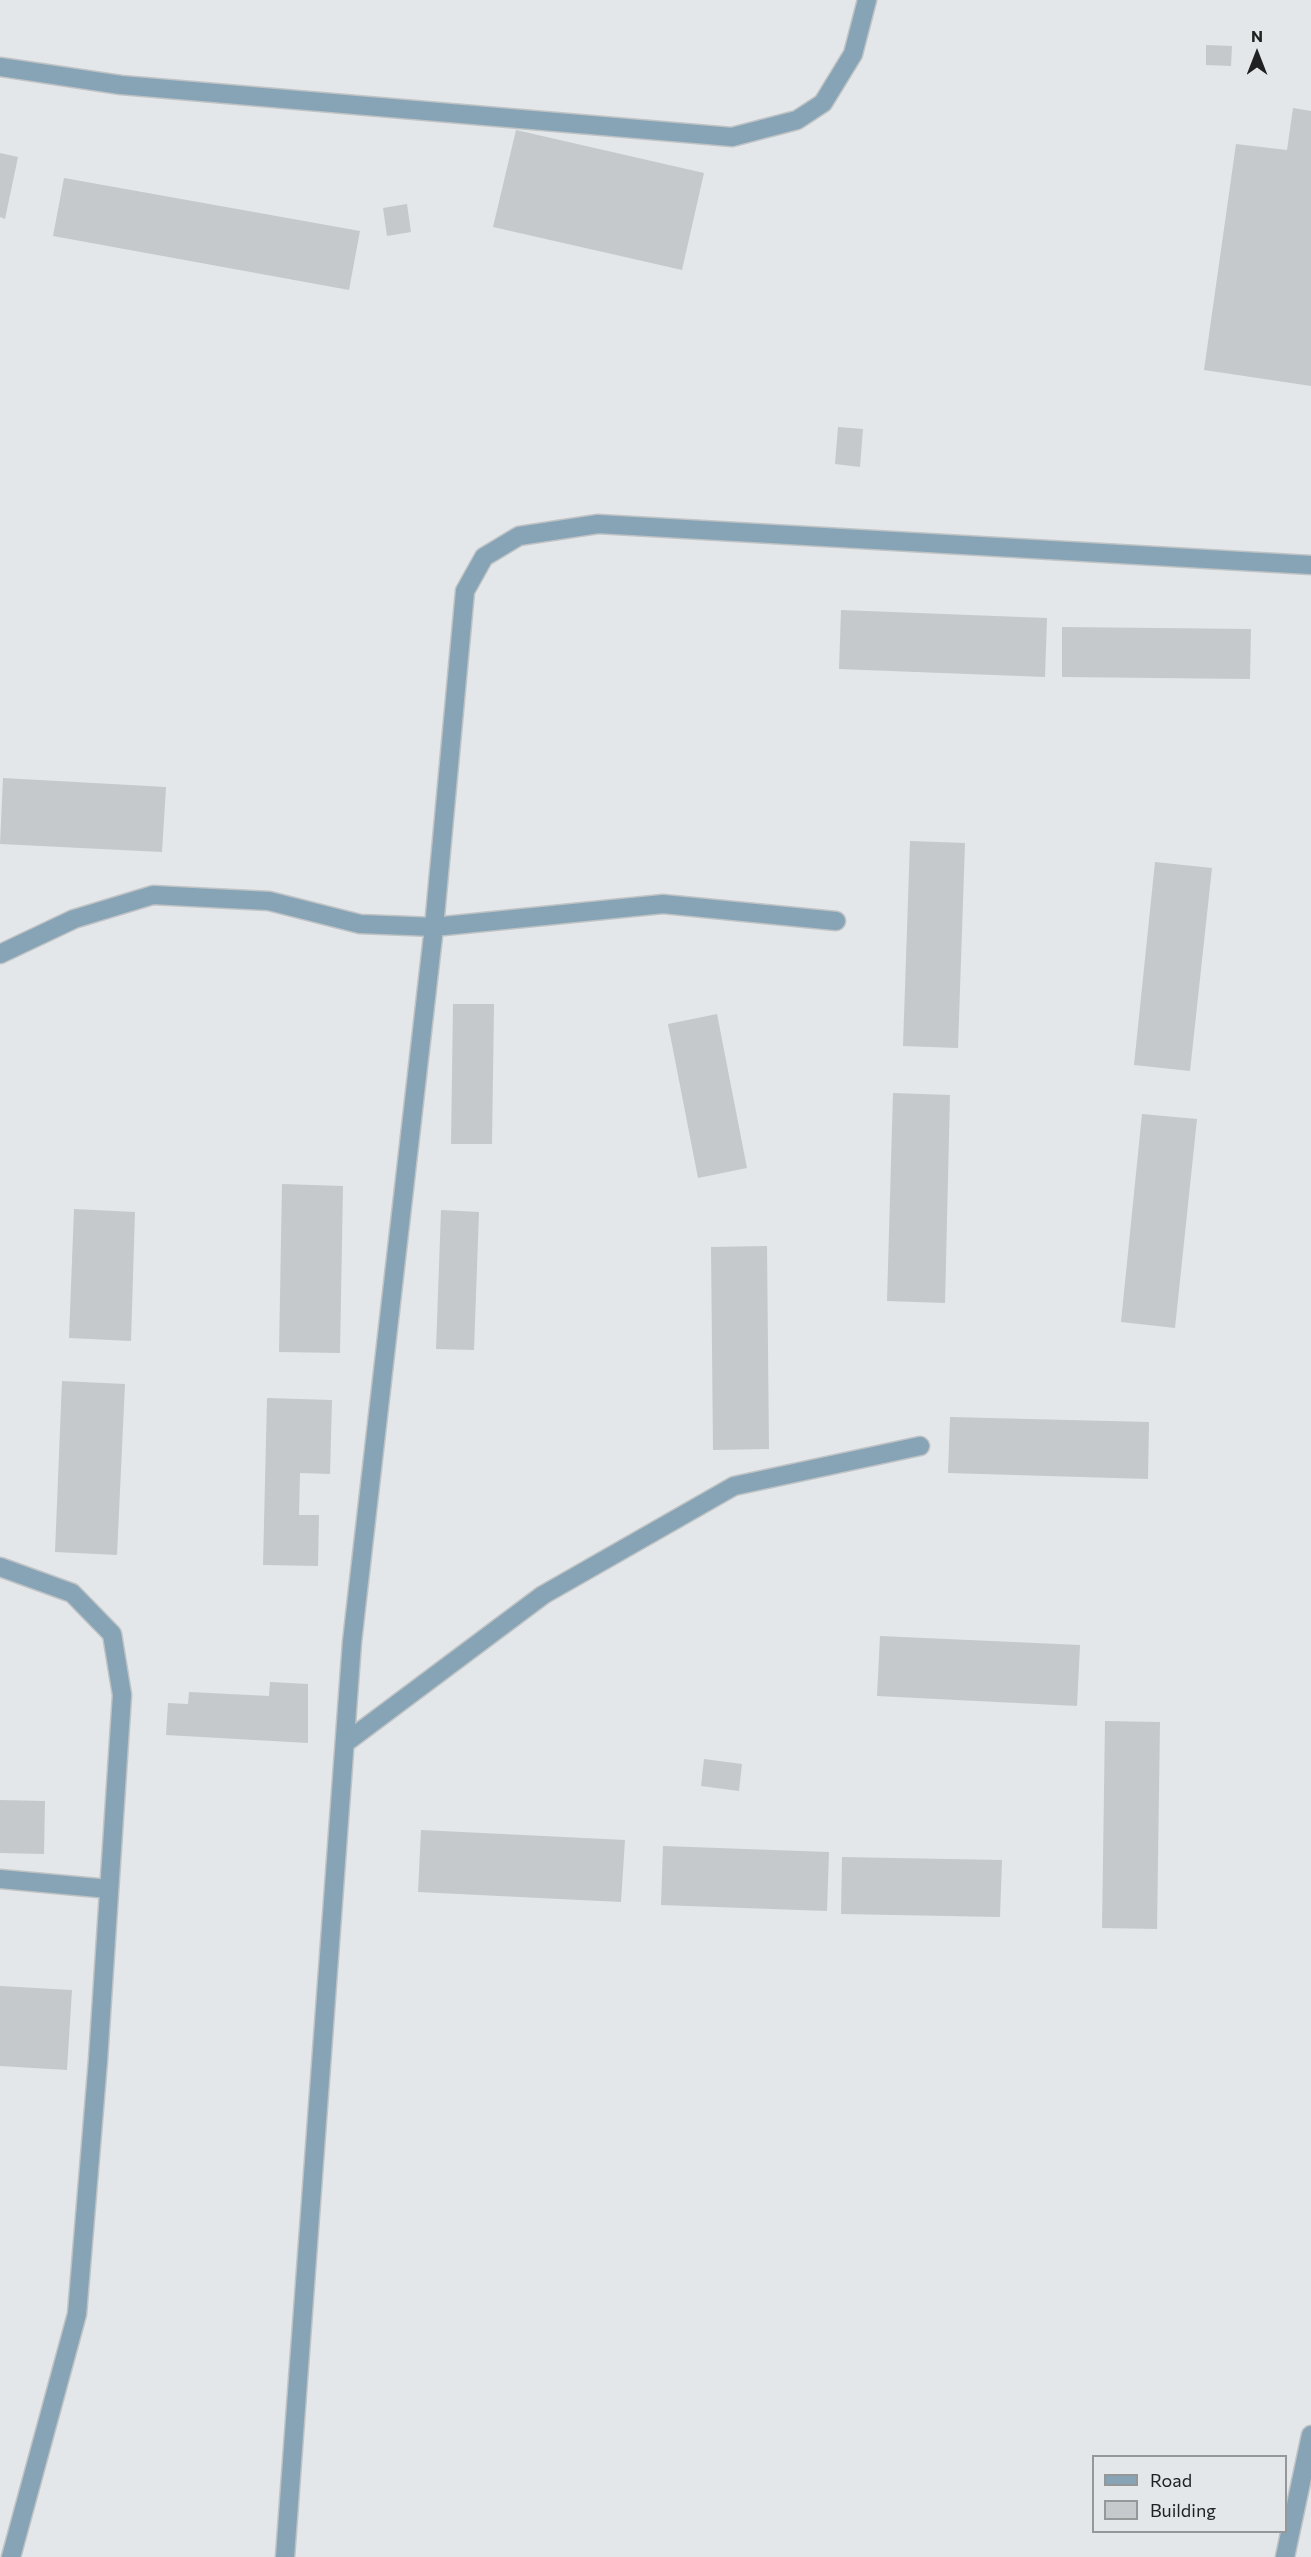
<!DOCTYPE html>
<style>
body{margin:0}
#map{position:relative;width:1311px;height:2557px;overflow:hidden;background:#e3e7e9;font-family:Commissioner,sans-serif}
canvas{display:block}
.legend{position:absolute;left:1092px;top:2455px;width:195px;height:78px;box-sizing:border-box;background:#e3e7e9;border:2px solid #959899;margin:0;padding:8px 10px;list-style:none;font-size:18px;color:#202122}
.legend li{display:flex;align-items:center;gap:12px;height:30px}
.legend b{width:30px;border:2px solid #959899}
.north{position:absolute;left:1227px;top:24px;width:60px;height:60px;-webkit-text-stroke:4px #e3e7e9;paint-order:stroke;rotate:0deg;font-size:16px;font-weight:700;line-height:24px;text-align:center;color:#202122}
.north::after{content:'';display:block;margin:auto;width:21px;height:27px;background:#202122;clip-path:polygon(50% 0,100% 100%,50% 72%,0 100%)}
</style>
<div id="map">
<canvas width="1311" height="2557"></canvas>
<ul class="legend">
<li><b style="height:8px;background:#86a4b5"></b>Road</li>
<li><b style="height:16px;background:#c5c9cb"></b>Building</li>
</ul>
<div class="north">N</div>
</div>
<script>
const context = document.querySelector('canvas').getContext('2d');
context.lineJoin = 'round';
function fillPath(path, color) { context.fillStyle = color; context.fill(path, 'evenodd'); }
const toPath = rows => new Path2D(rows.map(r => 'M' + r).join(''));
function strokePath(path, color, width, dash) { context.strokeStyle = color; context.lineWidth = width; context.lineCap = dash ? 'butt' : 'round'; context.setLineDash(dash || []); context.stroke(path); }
fillPath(toPath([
 [1206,45,1232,46,1231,66,1206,65],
 [1293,108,1311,111,1311,386,1204,370,1236,144,1287,150],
 [516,130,704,173,682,270,493,227],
 [0,153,18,157,5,219,0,217],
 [64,178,360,231,349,290,53,236],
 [407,204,411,232,387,236,383,208],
 [838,427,863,429,860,467,835,464],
 [841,610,1047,618,1045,677,839,669],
 [1062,627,1251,629,1250,679,1062,677],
 [3,778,166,787,162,852,0,844],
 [910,841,965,843,958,1048,903,1046],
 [1155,862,1212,868,1190,1071,1134,1065],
 [453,1004,494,1004,492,1144,451,1144],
 [717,1014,747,1168,698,1178,668,1024],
 [893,1093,950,1095,945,1303,887,1301],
 [1142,1114,1197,1119,1175,1328,1121,1322],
 [282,1184,343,1186,340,1353,279,1352],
 [74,1209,135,1212,131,1341,69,1338],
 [441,1210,479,1212,474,1350,436,1349],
 [767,1246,769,1449,713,1450,711,1247],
 [62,1381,125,1384,117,1555,55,1552],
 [267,1398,332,1400,330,1474,300,1473,299,1515,319,1515,318,1566,263,1565],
 [950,1417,1149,1422,1148,1479,948,1473],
 [880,1636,1080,1645,1077,1706,877,1696],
 [270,1682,308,1684,308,1743,166,1735,168,1703,188,1704,189,1692,269,1696],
 [1105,1721,1160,1722,1157,1929,1102,1928],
 [704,1759,742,1764,739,1791,701,1786],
 [0,1800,45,1801,44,1854,0,1853],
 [421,1830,625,1840,621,1902,418,1892],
 [663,1846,829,1852,827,1911,661,1905],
 [842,1857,1002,1860,1000,1917,841,1914],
 [0,1986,72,1990,67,2070,0,2066]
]), '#c5c9cb');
const minor = toPath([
 [0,67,121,85,732,137,797,120,823,103,853,54,867,0],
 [0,954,74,919,153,895,269,901,360,924,434,927,663,904,836,921],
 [0,1567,72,1593,112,1634,122,1695,98,2060,77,2314,11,2557],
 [345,1743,543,1595,734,1486,920,1446],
 [0,1879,109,1889],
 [285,2557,352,1642,434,927,465,591,484,557,519,536,598,524,1311,565],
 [1285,2557,1311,2435]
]);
strokePath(minor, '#c0c3c5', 21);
strokePath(minor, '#86a4b5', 18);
</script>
